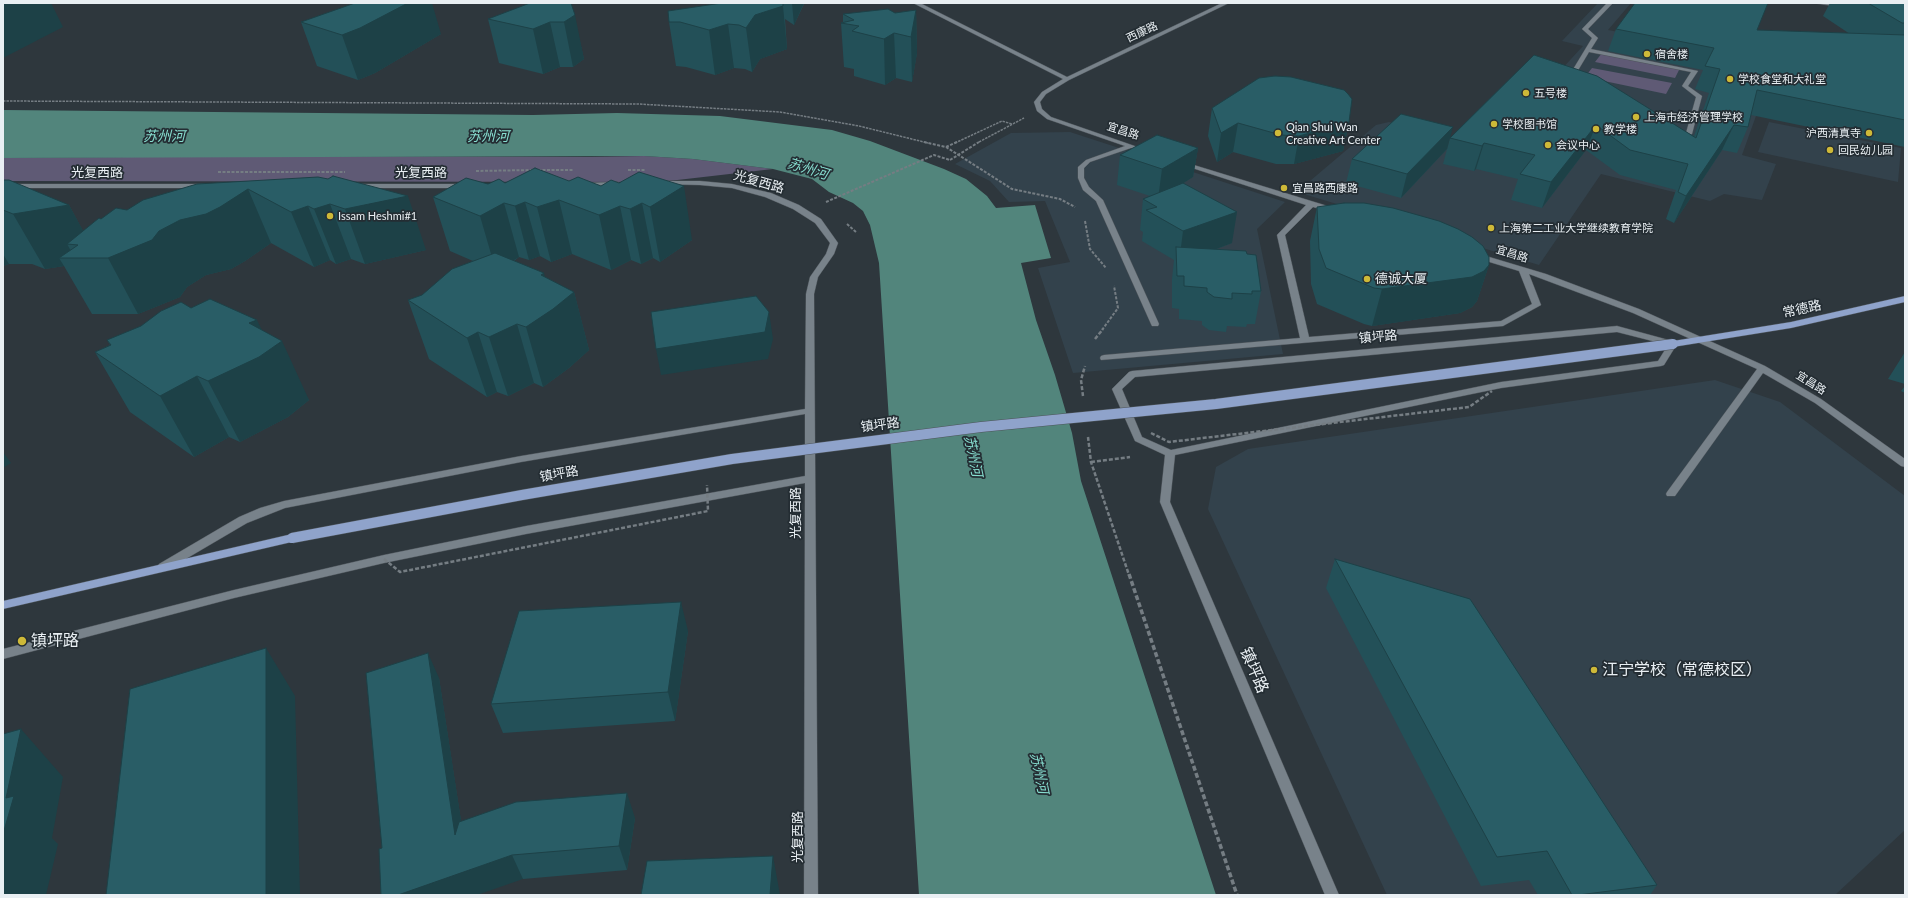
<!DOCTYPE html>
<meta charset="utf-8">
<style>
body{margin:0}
#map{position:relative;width:1908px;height:898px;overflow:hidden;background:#2e373d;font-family:Lato,sans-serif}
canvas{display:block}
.frame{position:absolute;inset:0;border:4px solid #e9eff3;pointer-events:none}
</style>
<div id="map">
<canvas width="1908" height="898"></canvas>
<div class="frame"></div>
</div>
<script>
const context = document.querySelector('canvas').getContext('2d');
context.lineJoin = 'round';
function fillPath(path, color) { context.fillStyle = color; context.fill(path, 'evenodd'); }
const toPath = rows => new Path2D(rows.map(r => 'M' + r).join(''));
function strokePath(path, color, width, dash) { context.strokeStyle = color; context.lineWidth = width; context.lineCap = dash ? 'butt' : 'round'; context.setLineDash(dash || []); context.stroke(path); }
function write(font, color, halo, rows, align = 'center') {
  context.font = font + ' Lato,"Noto Sans SC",sans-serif'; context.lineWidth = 3.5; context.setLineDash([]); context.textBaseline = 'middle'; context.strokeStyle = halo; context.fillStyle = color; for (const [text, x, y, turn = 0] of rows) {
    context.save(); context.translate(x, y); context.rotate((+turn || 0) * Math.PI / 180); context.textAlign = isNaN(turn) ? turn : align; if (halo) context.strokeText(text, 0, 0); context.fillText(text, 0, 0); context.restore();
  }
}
fillPath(toPath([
 [1598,3,1631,3,1608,30,1767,60,1766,88,1742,155,1776,164,1762,200,1724,194,1710,201,1601,174,1539,265,1297,192,1376,125,1389,122,1465,141,1487,150,1583,46,1562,41],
 [1769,122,1901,148,1898,182,1758,152],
 [1070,132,1285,202,1257,229,1283,354,1073,373,1038,268,1070,262,1045,201,1009,202,990,181,955,164,1011,133],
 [1715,380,1780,402,1905,496,1905,830,1835,895,1387,895,1208,509,1216,467,1248,449]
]), '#33424c');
fillPath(toPath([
 [1602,53,1680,68,1675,78,1595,62],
 [1592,68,1672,83,1666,94,1585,77],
 [249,156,591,157,644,156,693,159,773,169,660,182,3,181,3,158]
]), '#5f5a75');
fillPath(toPath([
 [3,110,533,115,617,113,720,116,832,130,870,141,944,169,966,179,987,196,996,208,1035,205,1051,258,1021,263,1036,320,1055,375,1072,433,1081,481,1216,895,919,895,879,263,870,225,863,211,853,203,829,192,812,179,773,169,693,159,644,156,3,158]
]), '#52857c');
const minor = toPath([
 [913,3,920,3,1067,77,1222,3,1229,3,1069,80,1046,94,1040,102,1042,109,1051,117,1149,151,1146,153,1131,148,1090,162,1084,168,1084,178,1089,187,1103,200,1159,324,1158,326,1152,326,1151,324,1096,201,1083,190,1078,178,1078,167,1086,160,1125,146,1047,119,1037,111,1034,102,1042,92,1063,79,913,3],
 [1607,3,1613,3,1588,29,1598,38,1591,49,1698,71,1688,86,1702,96,1692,134,1681,141,1676,140,1686,133,1696,97,1682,86,1691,72,1589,52,1571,82,1566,81,1592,38,1582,29,1607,3],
 [1813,3,1835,3,1844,5,1841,7,1813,3],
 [1180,162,1184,162,1334,208,1335,210,1331,212,1313,207,1285,235,1309,337,1501,321,1532,304,1519,271,1473,257,1473,253,1476,253,1546,274,1639,309,1765,366,1821,399,1905,459,1905,467,1901,466,1815,403,1763,373,1675,496,1667,496,1666,494,1667,492,1757,369,1633,313,1529,274,1541,305,1503,326,1101,360,1100,358,1101,356,1104,355,1300,338,1277,235,1306,205,1180,164,1180,162],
 [659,181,700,181,732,184,771,193,799,205,821,219,838,243,834,254,818,277,814,294,818,895,804,895,805,483,526,534,384,563,234,598,3,659,3,649,234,590,384,555,526,526,805,476,805,414,521,462,285,508,247,523,167,570,163,571,159,570,157,567,159,564,239,517,260,508,284,501,521,456,805,409,806,294,810,277,826,254,830,243,815,223,793,209,765,197,732,188,700,185,657,184,655,183,659,181],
 [617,182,619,183,619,185,585,187,581,185,585,183,617,182],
 [3,184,205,184,209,186,205,188,3,188,3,184],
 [356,184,465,184,469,186,465,188,356,188,356,184],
 [1617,326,1676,342,1677,344,1664,365,1661,366,1501,388,1175,455,1170,502,1339,895,1325,895,1160,502,1165,455,1135,441,1112,389,1129,372,1132,371,1617,326],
 [1617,332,1668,345,1658,361,1501,382,1171,450,1142,437,1122,389,1135,377,1617,332]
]);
const major = toPath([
 [1905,296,1905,302,1791,328,1673,347,1669,344,1673,341,1791,322,1905,296],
 [292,534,296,535,297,538,296,541,3,609,3,601,292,534]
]);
strokePath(minor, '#4d545a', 1);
strokePath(major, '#4d545a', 1);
strokePath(toPath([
 [3,101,638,104,780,112,859,126,928,143],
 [979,142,1024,118],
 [955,143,1002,121,1012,124]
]), '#757d83', 1.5, [2.5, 1]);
strokePath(toPath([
 [924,142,946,147,1012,189,1060,199,1075,207],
 [946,147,957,142],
 [538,170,573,170],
 [628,170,645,170],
 [476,171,533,170],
 [218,172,345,172],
 [826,202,934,155,950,160],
 [1085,221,1090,249,1106,268],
 [847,224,856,232],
 [1102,330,1118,308,1114,286]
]), '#757d83', 2, [3, 1.5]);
strokePath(toPath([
 [1095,339,1103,329],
 [1083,396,1081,380,1085,366],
 [1088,437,1091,462,1129,575],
 [1091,462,1130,457]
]), '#757d83', 2.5, [4, 2]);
strokePath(toPath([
 [1129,574,1237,895]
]), '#757d83', 3.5, [5, 2.5]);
fillPath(minor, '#78828a');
fillPath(major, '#8fa3cb');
const majorBridge = toPath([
 [292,538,522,495,732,459,981,427,1216,404,1673,344]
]);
strokePath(majorBridge, '#4d545a', 11, []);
strokePath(toPath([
 [950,160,979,142]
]), '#757d83', 2, [3, 1.5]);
strokePath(toPath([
 [1151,433,1169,442,1469,407,1492,391],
 [384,559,400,572,708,511,707,485]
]), '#757d83', 2.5, [4, 2]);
strokePath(majorBridge, '#8fa3cb', 10);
fillPath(toPath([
 [571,3,584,59,573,67,560,67,543,74,499,63,488,19],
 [722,3,804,3,804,4,794,25,785,19,787,49,760,59,752,72,745,69,734,68,715,75,686,67,676,66,669,22],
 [1830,3,1905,3,1905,147,1751,115,1748,127,1737,153,1722,150,1674,223,1666,219,1676,190,1620,175,1586,150,1542,208,1511,200,1518,179,1476,169,1474,171,1443,164,1450,138,1534,55,1694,136,1709,93,1695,89,1703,70,1608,51,1616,29,1757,30,1850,34,1823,16],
 [916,10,917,53,912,82,896,78,885,85,854,76,854,69,844,67,841,23,843,22,843,14,895,13],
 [301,22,441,34,375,73,358,80,317,66],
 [1212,108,1349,122,1343,151,1294,164,1276,164,1233,152,1217,162,1208,136],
 [1198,148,1193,177,1183,183,1232,243,1214,250,1247,254,1261,291,1255,324,1247,324,1246,327,1227,326,1226,332,1209,330,1202,325,1202,321,1179,319,1179,309,1172,308,1172,279,1174,260,1142,241,1143,232,1140,230,1143,199,1150,196,1117,185,1120,155],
 [1447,149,1401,198,1346,183,1352,159],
 [318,177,426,250,365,264,351,259,336,264,330,260,314,267,271,243,245,261,231,269,206,275,187,287,180,297,138,314,92,314,64,266,45,269,32,264,9,264,3,266,3,180,69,205,83,231,101,219,127,210],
 [569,181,601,186,619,183,692,240,660,262,653,258,641,264,631,260,611,270,572,254,551,262,540,256,529,260,519,257,514,261,574,292,589,350,569,368,543,387,534,383,508,396,497,392,487,397,429,359,408,300,422,295,473,261,450,251,433,197,488,184],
 [1317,207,1489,265,1477,301,1472,307,1460,313,1372,326,1364,324,1317,304,1311,284,1310,241],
 [191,308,262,330,309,400,288,417,240,442,229,437,194,457,130,412,95,352,110,345,107,340],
 [1905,352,1905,384,1888,379],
 [1905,386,1905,393,1901,391],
 [1335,559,1657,885,1650,895,1538,895,1529,880,1481,886,1326,588],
 [688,631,675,721,503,733,491,704],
 [439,678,461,821,635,818,627,870,523,879,382,848]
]), '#235058');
fillPath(toPath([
 [3,3,51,3,63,27,3,58],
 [408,3,432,3,441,34,375,73,358,80,342,35],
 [792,3,804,3,794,25],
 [783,6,787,49,760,59,752,72,746,28,755,15],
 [916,10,917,53,912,82,911,37],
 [575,15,584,59,573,67,564,22],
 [550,22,560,67,543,74,533,29],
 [728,24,734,68,715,75,709,30],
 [894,33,896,78,885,85,884,39],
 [1349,122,1343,151,1294,164,1299,136],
 [1238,123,1233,152,1217,162,1221,133],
 [1596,125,1586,150,1542,208,1551,182],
 [1734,125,1722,150,1674,223,1686,196],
 [1453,127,1447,149,1401,198,1407,174],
 [1484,143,1476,169,1474,171,1482,146],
 [1198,148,1193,177,1158,199,1162,169],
 [684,186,692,240,660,262,650,207],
 [248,189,271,243,245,261,231,269,206,275,187,287,180,297,138,314,108,258,180,220],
 [408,196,426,250,365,264,345,209],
 [559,200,572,254,551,262,537,207],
 [525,202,540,256,529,260,515,206],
 [504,203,519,257,496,271,480,216],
 [642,203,653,258,641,264,630,209],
 [330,204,351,259,336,264,314,209],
 [69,205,98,258,78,245,67,244,75,258,59,258,64,266,45,269,13,214],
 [308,206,330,260,314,267,291,212],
 [620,206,631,260,611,270,599,215],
 [1237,212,1232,243,1179,263,1183,231],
 [3,254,9,264,3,266],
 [1489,265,1477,301,1472,307,1460,313,1372,326,1382,289],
 [544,273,553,309,574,292,589,350,569,368,543,387,526,327,541,275],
 [769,312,773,339,768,359,661,375,656,349],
 [257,320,271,349,282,341,309,400,288,417,240,442,208,381,249,323],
 [517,324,534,383,508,396,489,337],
 [478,332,497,392,487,397,467,338],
 [197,376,229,437,194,457,160,396],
 [3,452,11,463,3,468],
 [681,602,688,631,675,721,668,692],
 [266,648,295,696,300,895,266,895],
 [428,653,439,678,467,859,455,835],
 [21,729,63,777,52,838,58,844,46,895,3,895,3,834,6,798],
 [627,793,635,818,627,870,619,846],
 [512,855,523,879,477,895,398,895],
 [773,856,780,895,770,895]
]), '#1d4147');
const building = toPath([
 [355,3,408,3,360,28,342,35,301,22,355,3],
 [530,3,571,3,575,15,564,22,550,22,533,29,488,19,530,3],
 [722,3,783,3,783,6,755,15,746,28,739,25,728,24,709,30,680,22,669,22,668,11,722,3],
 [1635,3,1768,3,1757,30,1905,35,1905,120,1757,90,1748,127,1734,125,1686,196,1678,192,1688,164,1630,150,1596,125,1551,182,1520,174,1535,155,1484,143,1482,146,1450,138,1534,55,1597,76,1696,138,1720,69,1705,66,1714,48,1616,29,1635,3],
 [1868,3,1905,3,1905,23,1902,23,1868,3],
 [888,9,895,13,916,10,911,37,894,33,884,39,852,31,859,26,841,23,854,20,843,14,888,9],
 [1275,76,1291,77,1344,90,1348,94,1352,99,1349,122,1299,136,1281,135,1238,123,1221,133,1212,108,1259,78,1275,76],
 [1401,114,1453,127,1407,174,1352,159,1401,114],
 [1157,135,1198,148,1162,169,1120,155,1157,135],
 [535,168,569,181,578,177,601,186,611,180,619,183,639,172,684,186,650,207,642,203,630,209,620,206,599,215,559,200,537,207,525,202,515,206,504,203,480,216,433,197,466,178,488,184,499,179,505,183,535,168],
 [333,176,408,196,345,209,330,204,314,209,308,206,291,212,248,189,220,207,206,214,180,220,159,231,152,240,108,258,59,258,78,245,67,244,99,218,101,219,116,208,127,210,143,200,197,184,318,177,328,179,333,176],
 [3,180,9,180,69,205,13,214,3,210,3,180],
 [1183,183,1237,212,1183,231,1146,210,1157,207,1143,199,1183,183],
 [1344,203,1364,203,1393,208,1439,221,1458,229,1472,237,1483,246,1489,257,1489,265,1484,271,1472,277,1382,289,1374,288,1326,268,1319,249,1317,207,1344,203],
 [1176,247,1246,251,1247,254,1256,255,1261,291,1252,291,1252,294,1232,293,1232,299,1214,297,1207,292,1207,288,1184,286,1184,276,1177,276,1176,247],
 [495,253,544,273,541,275,574,292,553,309,526,327,517,324,489,337,478,332,467,338,408,300,422,295,452,269,495,253],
 [756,296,769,312,765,332,656,349,651,312,756,296],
 [210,299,257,320,249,323,282,341,259,357,208,381,197,376,160,396,95,352,111,345,107,340,141,326,161,311,181,302,191,308,210,299],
 [1335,559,1470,599,1657,885,1578,895,1572,895,1547,851,1497,857,1335,559],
 [681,602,668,692,491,704,519,611,681,602],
 [266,648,266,895,106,895,130,689,266,648],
 [428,653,455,835,459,822,516,802,627,793,619,846,512,855,398,895,381,895,379,849,382,848,366,673,428,653],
 [21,729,6,798,14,796,3,834,3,734,21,729],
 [773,856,770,895,641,895,647,861,773,856]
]);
fillPath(building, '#295d66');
strokePath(building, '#1d4147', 1);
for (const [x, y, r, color] of [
 [1647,54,4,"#ceb938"],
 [1730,79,4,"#ceb938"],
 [1526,93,4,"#ceb938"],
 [1636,117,4,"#ceb938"],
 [1494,124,4,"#ceb938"],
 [1596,129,4,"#ceb938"],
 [1278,133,4,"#ceb938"],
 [1869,133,4,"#ceb938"],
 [1548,145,4,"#ceb938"],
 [1830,150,4,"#ceb938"],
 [1284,188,4,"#ceb938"],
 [330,216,4,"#ceb938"],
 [1491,228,4,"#ceb938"],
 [1367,279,4,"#ceb938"],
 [22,641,5,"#ceb938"],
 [1594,670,4,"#ceb938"]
]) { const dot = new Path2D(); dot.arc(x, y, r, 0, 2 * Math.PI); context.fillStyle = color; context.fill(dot); strokePath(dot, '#242d33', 1.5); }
write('11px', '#e9eff3', '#242d33', [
 ["西康路",1142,32,-25],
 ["宜昌路",1123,131,18],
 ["宜昌路",1512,254,17],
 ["宜昌路",1811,383,32]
]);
write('11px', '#e9eff3', '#242d33', [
 ["宿舍楼",1655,54],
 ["学校食堂和大礼堂",1738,79],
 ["五号楼",1534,93],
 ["上海市经济管理学校",1644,117],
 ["学校图书馆",1502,124],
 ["Qian Shui Wan",1286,127],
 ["Creative Art Center",1286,140],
 ["教学楼",1604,129],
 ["沪西清真寺",1861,133,"right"],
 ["会议中心",1556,145],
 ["回民幼儿园",1838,150],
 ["宜昌路西康路",1292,188],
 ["Issam Heshmi#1",338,216],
 ["上海第二工业大学继续教育学院",1499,228]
], 'left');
write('13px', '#e9eff3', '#242d33', [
 ["光复西路",97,173],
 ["光复西路",421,173],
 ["光复西路",759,182,16],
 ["常德路",1802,309,-12],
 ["镇坪路",1378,337,-5],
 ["镇坪路",880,425,-7],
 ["镇坪路",559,474,-10],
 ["光复西路",796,513,-90],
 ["光复西路",798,837,-90]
]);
write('13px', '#e9eff3', '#242d33', [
 ["德诚大厦",1375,279]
], 'left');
write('italic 14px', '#87ded0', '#242d33', [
 ["苏州河",164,136],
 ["苏州河",488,136],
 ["苏州河",808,169,17],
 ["苏州河",973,456,78],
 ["苏州河",1039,773,78]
]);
write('16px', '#e9eff3', '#242d33', [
 ["镇坪路",31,641],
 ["江宁学校（常德校区）",1602,670]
], 'left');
write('16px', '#e9eff3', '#242d33', [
 ["镇坪路",1254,670,67]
]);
</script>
